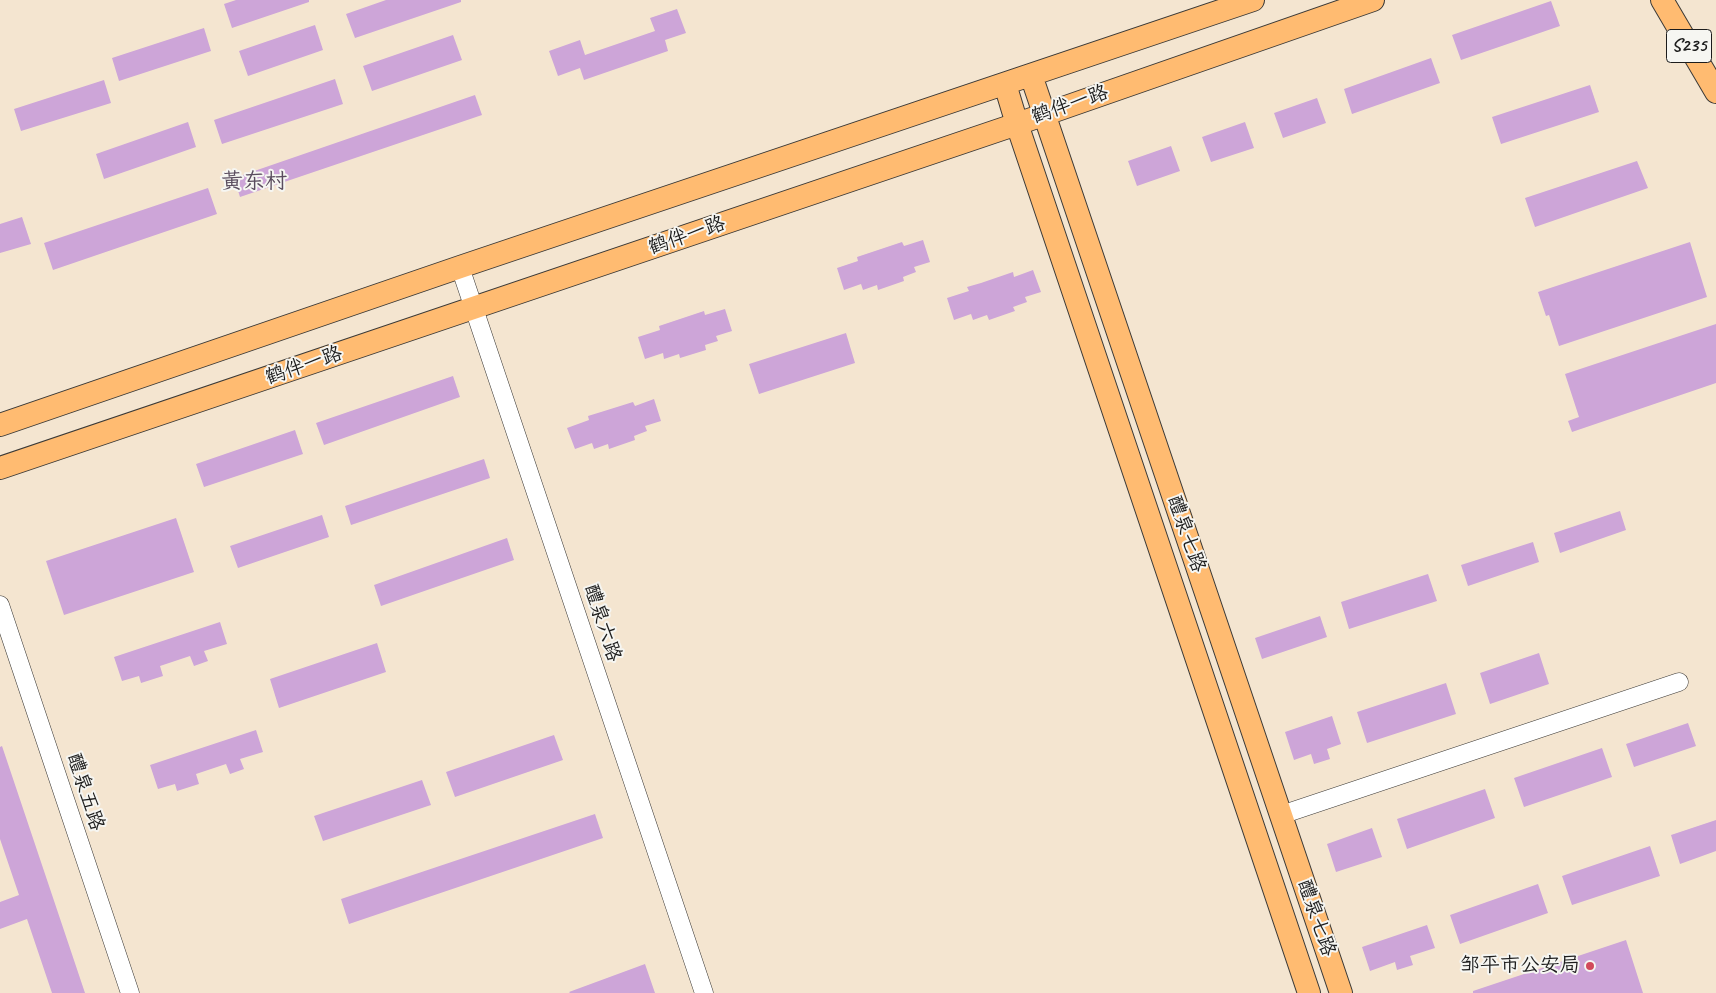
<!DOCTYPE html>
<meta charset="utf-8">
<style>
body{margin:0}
canvas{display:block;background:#f4e5d0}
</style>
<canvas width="1716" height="993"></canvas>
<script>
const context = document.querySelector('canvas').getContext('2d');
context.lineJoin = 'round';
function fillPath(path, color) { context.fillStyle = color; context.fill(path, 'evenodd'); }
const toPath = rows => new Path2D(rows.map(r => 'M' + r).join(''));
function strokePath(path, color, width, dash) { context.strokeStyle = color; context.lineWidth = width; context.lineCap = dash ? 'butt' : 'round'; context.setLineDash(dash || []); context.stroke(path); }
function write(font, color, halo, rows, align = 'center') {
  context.font = font + ' Caveat,"LXGW WenKai TC",sans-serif'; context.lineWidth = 4; context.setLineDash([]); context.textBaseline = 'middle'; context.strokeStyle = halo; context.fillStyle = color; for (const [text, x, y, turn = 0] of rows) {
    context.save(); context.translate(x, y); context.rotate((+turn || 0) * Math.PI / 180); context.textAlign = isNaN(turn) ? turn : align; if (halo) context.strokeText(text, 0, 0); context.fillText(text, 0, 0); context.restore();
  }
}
fillPath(toPath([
 [236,0,309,0,309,2,232,28,224,4],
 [386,0,461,0,461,2,355,38,346,14],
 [1551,1,1560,26,1461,60,1452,35],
 [677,9,686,33,665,40,668,51,584,80,580,68,558,76,549,51,580,40,585,55,655,31,650,18],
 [315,25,323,50,248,76,239,51],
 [204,28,211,51,119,81,112,58],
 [453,35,462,60,372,91,363,66],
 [1431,58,1440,83,1352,114,1344,89],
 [335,79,343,104,222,144,214,120],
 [104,80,111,103,21,131,14,109],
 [1590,85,1599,112,1501,144,1492,117],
 [475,95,482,115,240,197,234,178],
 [1317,98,1326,123,1283,138,1274,113],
 [188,122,196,147,104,179,96,154],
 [1245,122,1254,148,1211,162,1202,137],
 [1171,146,1180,171,1137,186,1128,161],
 [1637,161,1648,188,1535,227,1525,198],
 [208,188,217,214,53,270,44,243],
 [22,217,31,244,0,253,0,224],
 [923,240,930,262,914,267,916,272,903,277,904,281,878,290,877,285,863,290,861,284,844,290,837,268,858,261,857,257,902,242,904,246],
 [1690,242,1707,297,1559,346,1549,315,1546,316,1538,292],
 [1033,270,1041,292,1025,297,1027,302,1013,307,1015,311,989,320,987,315,973,320,971,314,954,320,947,298,969,291,967,287,981,283,1013,272,1014,277],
 [725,309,732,331,716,336,718,341,705,345,706,350,680,358,679,354,664,359,663,353,645,359,638,337,660,330,659,326,704,311,705,315],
 [1716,324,1716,383,1572,432,1568,421,1579,417,1565,374],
 [846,333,855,363,759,394,749,364],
 [453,376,460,397,324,445,316,423],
 [654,399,661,421,645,426,647,431,634,436,635,440,609,449,608,444,594,449,592,443,575,449,567,428,589,420,588,416,601,412,633,402,635,406],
 [295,430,303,454,204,487,196,464],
 [484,459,490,478,351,525,345,506],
 [1620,511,1626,530,1560,553,1554,533],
 [322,515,329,537,238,568,230,546],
 [176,518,194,572,64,615,46,561],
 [507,538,514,560,381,606,374,585],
 [1533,542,1539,562,1468,586,1461,565],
 [1428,574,1437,601,1349,629,1341,602],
 [1320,616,1327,637,1262,659,1255,638],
 [220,622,227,644,204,651,208,661,194,666,190,656,160,666,163,676,141,683,139,676,122,681,114,657],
 [377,643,386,672,279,708,270,679],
 [1539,653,1549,684,1490,704,1480,673],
 [1446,683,1456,714,1367,743,1357,712],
 [1332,716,1341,744,1327,749,1330,759,1314,764,1311,754,1294,760,1285,732],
 [1688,723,1696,746,1634,767,1626,744],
 [256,730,263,752,240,759,244,769,230,774,226,764,196,774,199,784,177,791,175,784,158,789,150,765],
 [554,735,563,760,455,797,446,772],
 [2,746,85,993,52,993,27,919,0,929,0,902,19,895,0,839,0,747],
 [1602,748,1612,777,1524,807,1514,778],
 [422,780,431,805,323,841,314,816],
 [1485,789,1495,818,1407,849,1397,819],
 [595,814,603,838,349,924,341,899],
 [1716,820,1716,851,1680,864,1671,835],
 [1372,828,1382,857,1336,872,1327,844],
 [1650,846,1660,876,1572,905,1562,876],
 [1538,884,1548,913,1460,944,1450,915],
 [1427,925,1435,948,1410,956,1413,965,1397,970,1395,962,1370,971,1362,947],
 [1626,940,1643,993,1473,993,1473,991],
 [645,964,655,993,570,993,569,992]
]), '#cda5d8');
const minor = toPath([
 [460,267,704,993],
 [0,605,130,993],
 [1281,815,1679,682]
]);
const major = toPath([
 [1662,0,1716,92],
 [1031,75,1341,993],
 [1005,84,1017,124,1309,993],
 [0,425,460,267,1253,0],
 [0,468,1017,124,1373,0]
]);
strokePath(minor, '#3c3a37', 19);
strokePath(major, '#3c3a37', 24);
strokePath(minor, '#fff', 18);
strokePath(major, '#ffbb71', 22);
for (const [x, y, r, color] of [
 [1590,966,5,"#d1495b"]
]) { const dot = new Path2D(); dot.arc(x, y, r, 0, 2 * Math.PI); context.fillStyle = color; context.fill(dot); strokePath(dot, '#f6f6f2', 2); }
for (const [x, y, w] of [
 [1689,46,45]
]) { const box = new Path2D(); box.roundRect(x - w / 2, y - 16.5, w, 33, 4); context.fillStyle = '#f6f6f2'; context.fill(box); strokePath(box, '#1c1c1c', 1); }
write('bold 19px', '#1c1c1c', null, [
 ["S235",1689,46]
]);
write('20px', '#1c1c1c', '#f6f6f2', [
 ["鹤伴一路",1070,105,-19],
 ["鹤伴一路",687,236,-19],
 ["鹤伴一路",304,366,-19],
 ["醴泉七路",1186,534,71],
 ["醴泉六路",602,623,72],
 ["醴泉五路",85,792,72],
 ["醴泉七路",1316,918,71]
]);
write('20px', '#1c1c1c', '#f6f6f2', [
 ["邹平市公安局",1580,966]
], 'right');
write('22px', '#5a4c5e', '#f6f6f2', [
 ["黄东村",254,182]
]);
</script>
